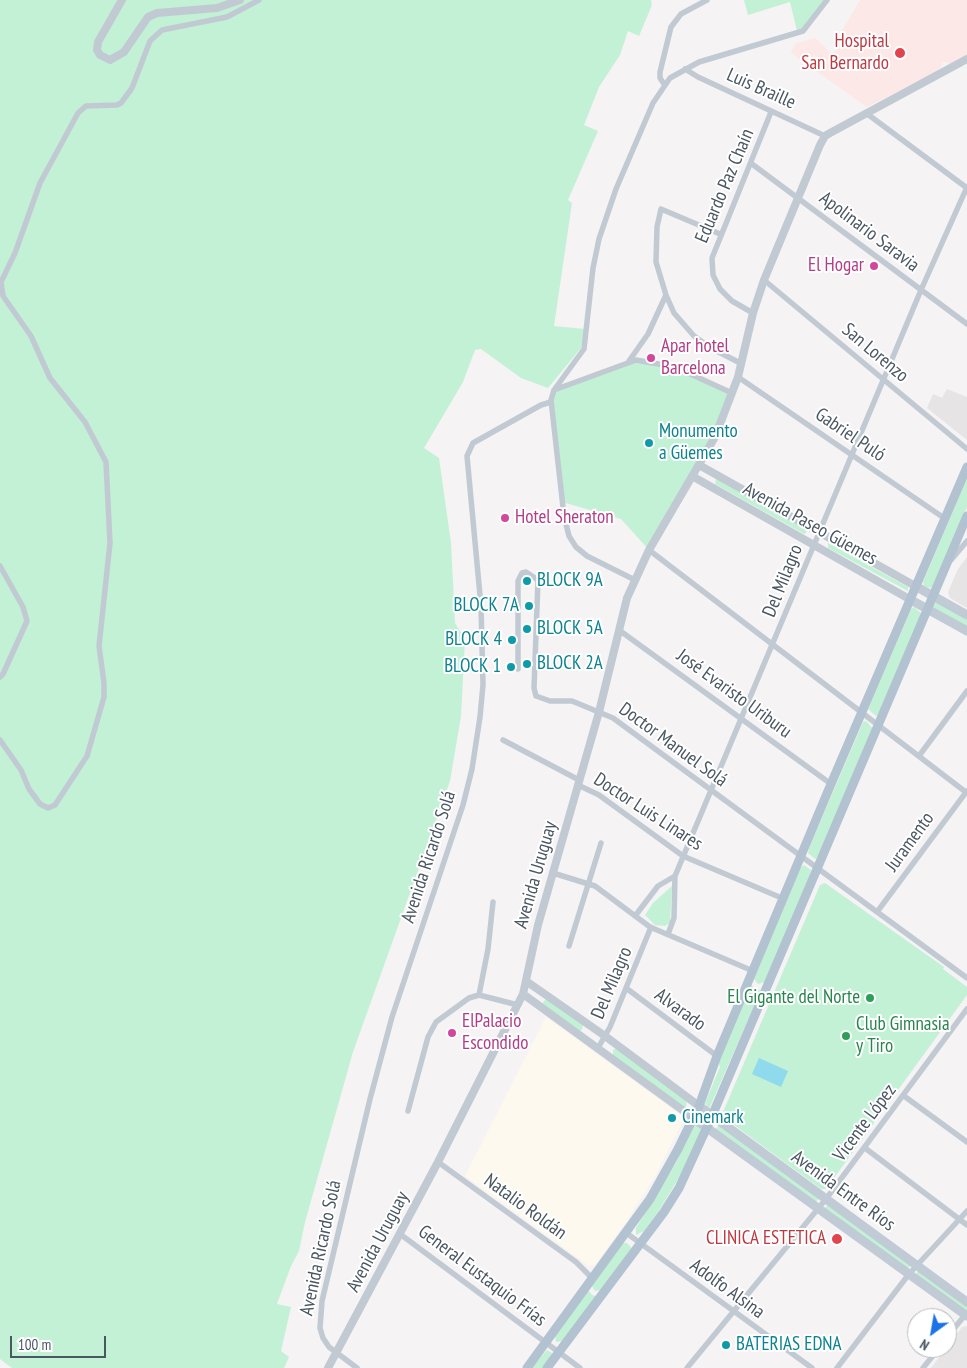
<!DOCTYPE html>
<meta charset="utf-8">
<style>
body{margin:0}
#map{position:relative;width:967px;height:1368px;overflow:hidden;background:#f5f3f3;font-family:"PT Sans Narrow",sans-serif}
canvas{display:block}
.north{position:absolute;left:907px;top:1308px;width:50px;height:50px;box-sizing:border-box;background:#fff;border:1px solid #b7bbc0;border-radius:50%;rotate:212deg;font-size:14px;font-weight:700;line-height:20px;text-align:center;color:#4a5661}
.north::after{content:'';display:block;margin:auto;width:18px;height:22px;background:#1a73e8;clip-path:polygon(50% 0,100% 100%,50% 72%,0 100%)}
.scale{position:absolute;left:10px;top:1336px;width:96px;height:22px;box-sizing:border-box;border:2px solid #4a5661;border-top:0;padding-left:6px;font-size:15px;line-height:18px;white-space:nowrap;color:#4a5661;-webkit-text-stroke:4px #fff;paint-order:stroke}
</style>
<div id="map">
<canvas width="967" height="1368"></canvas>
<div class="north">N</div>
<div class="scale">100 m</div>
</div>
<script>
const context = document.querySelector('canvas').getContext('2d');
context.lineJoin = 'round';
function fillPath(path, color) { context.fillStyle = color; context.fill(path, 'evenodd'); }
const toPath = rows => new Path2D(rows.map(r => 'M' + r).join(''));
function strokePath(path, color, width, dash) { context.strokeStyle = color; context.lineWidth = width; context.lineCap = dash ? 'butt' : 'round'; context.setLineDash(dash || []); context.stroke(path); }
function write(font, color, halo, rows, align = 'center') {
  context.font = font + ' "PT Sans Narrow",sans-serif'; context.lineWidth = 4; context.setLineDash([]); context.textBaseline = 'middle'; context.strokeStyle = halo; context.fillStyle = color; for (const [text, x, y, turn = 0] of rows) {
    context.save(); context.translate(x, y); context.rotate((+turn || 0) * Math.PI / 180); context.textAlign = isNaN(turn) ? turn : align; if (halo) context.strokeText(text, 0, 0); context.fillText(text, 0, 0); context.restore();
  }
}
fillPath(toPath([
 [546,1017,682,1116,683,1121,655,1176,626,1222,595,1265,589,1266,465,1176]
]), '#fdf9ef');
fillPath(toPath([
 [947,389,967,397,967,440,927,408,933,394,942,398],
 [967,557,967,608,950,598,948,592,958,569],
 [967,1326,967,1368,931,1368,962,1327]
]), '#e6e4e5');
fillPath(toPath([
 [860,0,967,0,967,55,951,64,943,61,939,71,867,107,791,53,795,44,815,38,832,54,840,47,842,31]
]), '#fce8e6');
fillPath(toPath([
 [0,0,651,0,652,5,639,36,628,31,620,55,599,87,584,125,598,131,568,200,572,203,554,326,585,329,581,348,548,388,521,378,481,349,475,350,463,382,424,448,439,458,451,543,455,623,465,639,461,716,450,781,353,1052,305,1222,299,1251,291,1266,277,1304,291,1307,281,1351,289,1357,284,1368,12,1368,0,1359],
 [744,0,826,0,807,26,797,31,790,2,748,15],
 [629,361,655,362,732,393,714,439,649,550,621,519,562,502,552,408,554,394,559,390],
 [719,478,807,529,806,533,804,534,715,484,716,479],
 [967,478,967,507,935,585,930,588,924,586,923,582],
 [828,543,908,587,908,591,828,548],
 [936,602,967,620,967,627,933,607],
 [914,607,922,614,880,714,876,716,868,709,911,609],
 [866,721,873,729,817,858,815,859,808,853,809,848,863,722],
 [804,865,811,870,810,875,765,982,758,984,754,979,800,868],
 [825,883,944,967,943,969,967,987,967,995,826,1189,821,1189,726,1119,723,1112,820,885],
 [672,886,670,923,665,926,655,925,645,915,653,903],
 [751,984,754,989,761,990,709,1109,705,1103,720,1067,718,1061],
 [547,998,583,1024,582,1030,579,1031,543,1005,543,1002],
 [617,1048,687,1100,686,1107,683,1108,613,1056,613,1050],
 [696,1124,701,1129,701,1132,683,1171,658,1212,644,1231,636,1235,636,1228,677,1161,691,1129],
 [719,1125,819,1198,816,1202,716,1129],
 [828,1204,911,1265,908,1269,825,1208],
 [621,1243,627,1243,631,1247,630,1250,600,1290,595,1291,592,1286],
 [918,1271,967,1306,967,1313,915,1275],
 [588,1290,592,1295,596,1296,563,1341,556,1342,555,1336],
 [547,1350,552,1353,552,1357,544,1368,531,1368]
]), '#c3f1d5');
fillPath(toPath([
 [759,1058,788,1071,781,1087,752,1074]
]), '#90daee');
strokePath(toPath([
 [685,69,698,77,825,136],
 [664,84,660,78,660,72,671,27,681,14,707,0],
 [866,113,967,188],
 [752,164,967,324],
 [764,280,967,449],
 [666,295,674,313,694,336,711,348,742,364],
 [753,313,732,301,720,289,713,275,712,258,771,112],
 [629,361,648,334,666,295,656,262,657,227,661,209,720,234],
 [738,377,944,518],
 [554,390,636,360,675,367,732,393],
 [649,550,967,793],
 [951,560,967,541],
 [0,566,23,607,27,621,3,674,0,677],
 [635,580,587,556,576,547,569,536,564,516,551,400,554,390,584,349,593,268,599,239,616,189,653,103,670,78,699,62,803,31,827,0],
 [619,630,831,784],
 [518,669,518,581,522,573,526,572,538,580,534,688,536,696,550,701,572,701,613,718,967,978],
 [0,740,21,770,29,789,40,804,48,808,55,805,87,756,104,697,104,683,99,646,110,543,106,462,85,422,50,378,31,336,3,296,1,282,15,253,40,183,78,113,86,106,117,105,121,103,132,88,150,41,162,30,227,17,259,0],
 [503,740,579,780],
 [919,756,967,691],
 [578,785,599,795,683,856,784,899],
 [553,873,595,886,650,927,753,971],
 [877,912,967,791],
 [635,916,658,886,675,876],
 [668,934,674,918,675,876,921,290,967,187],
 [569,946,601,843],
 [626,988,717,1056],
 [479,995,488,949,493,902],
 [598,1048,610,1027,651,927],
 [904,1096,967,1142],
 [408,1111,428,1037,436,1022,469,998,479,995,518,1005],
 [865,1148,967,1225],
 [438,1162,576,1262,592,1278],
 [625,1232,812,1368],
 [400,1234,580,1368],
 [947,1337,965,1315],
 [357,1368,329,1347,323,1338,320,1328,322,1301,370,1099,392,1017,463,805,472,769,480,717,483,685,481,606,467,456,473,443,541,405,551,402],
 [687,1368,826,1199,967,1009],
 [837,1368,909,1274,967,1211],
 [923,1368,939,1348]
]), '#c1cad2', 5.5);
strokePath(toPath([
 [122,0,98,42,97,50,100,55,110,60,124,52,148,17,157,13,217,8,240,0],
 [699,465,917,587],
 [692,476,911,600],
 [526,981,605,1036,699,1106],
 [523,994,692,1117],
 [328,1368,438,1162,523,994,538,925,599,712,627,598,649,550,715,437,738,377,753,313,764,280,820,145,825,136,830,133,967,59]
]), '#c1cad2', 8);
strokePath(toPath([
 [917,587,967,615],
 [911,600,967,631],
 [699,1106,967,1302],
 [692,1117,967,1316]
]), '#c1cbd6', 9);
strokePath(toPath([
 [527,1368,650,1199,678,1149,699,1106,717,1056,831,784,967,467],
 [547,1368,664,1212,679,1188,712,1116,967,516]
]), '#b3c2d1', 9);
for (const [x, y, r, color] of [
 [900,53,6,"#e0444e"],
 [874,266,5,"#d1479c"],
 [651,358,5,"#d1479c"],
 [649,443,5,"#0f9aa8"],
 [505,518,5,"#d1479c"],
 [527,581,5,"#0f9aa8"],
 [529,606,5,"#0f9aa8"],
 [527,629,5,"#0f9aa8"],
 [512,640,5,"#0f9aa8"],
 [527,664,5,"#0f9aa8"],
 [511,667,5,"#0f9aa8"],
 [870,998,5,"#2e9e5b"],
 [452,1033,5,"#d1479c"],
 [846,1036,5,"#2e9e5b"],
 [672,1118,5,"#0f9aa8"],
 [837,1239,6,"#e0444e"],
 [726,1345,5,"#0f9aa8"]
]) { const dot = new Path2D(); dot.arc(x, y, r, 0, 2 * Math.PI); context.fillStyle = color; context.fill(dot); strokePath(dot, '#fff', 2); }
write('19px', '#be3a42', '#fff', [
 ["Hospital",889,42],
 ["San Bernardo",889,64],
 ["CLINICA ESTETICA",826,1239]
], 'right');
write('19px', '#4a5661', '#fff', [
 ["Luis Braille",761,89,24],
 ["Eduardo Paz Chaín",725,186,-67],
 ["Apolinario Saravia",869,232,37],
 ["San Lorenzo",875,353,40],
 ["Gabriel Puló",850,435,34],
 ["Avenida Paseo Güemes",810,524,29],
 ["Del Milagro",783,581,-68],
 ["José Evaristo Uriburu",734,694,36],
 ["Doctor Manuel Solá",673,745,36],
 ["Doctor Luis Linares",648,812,33],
 ["Juramento",910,842,-54],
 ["Avenida Ricardo Solá",429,857,-72],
 ["Avenida Uruguay",536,875,-74],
 ["Del Milagro",612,983,-67],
 ["Alvarado",680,1010,36],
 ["Vicente López",865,1123,-53],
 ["Avenida Entre Ríos",843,1191,36],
 ["Natalio Roldán",525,1207,36],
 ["Avenida Uruguay",378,1242,-62],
 ["Avenida Ricardo Solá",321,1248,-78],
 ["General Eustaquio Frías",482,1276,37],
 ["Adolfo Alsina",727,1289,36]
]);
write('19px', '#b23c85', '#fff', [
 ["El Hogar",864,266,"right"],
 ["Apar hotel",661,347],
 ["Barcelona",661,369],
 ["Hotel Sheraton",515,518],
 ["ElPalacio",462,1022],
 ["Escondido",462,1044]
], 'left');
write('19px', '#0d838f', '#fff', [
 ["Monumento",659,432],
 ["a Güemes",659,454],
 ["BLOCK 9A",537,581],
 ["BLOCK 7A",519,606,"right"],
 ["BLOCK 5A",537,629],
 ["BLOCK 4",502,640,"right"],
 ["BLOCK 2A",537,664],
 ["BLOCK 1",501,667,"right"],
 ["Cinemark",682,1118],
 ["BATERIAS EDNA",736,1345]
], 'left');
write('19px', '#27864d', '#fff', [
 ["El Gigante del Norte",860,998],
 ["Club Gimnasia",856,1025,"left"],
 ["y Tiro",856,1047,"left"]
], 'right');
</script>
